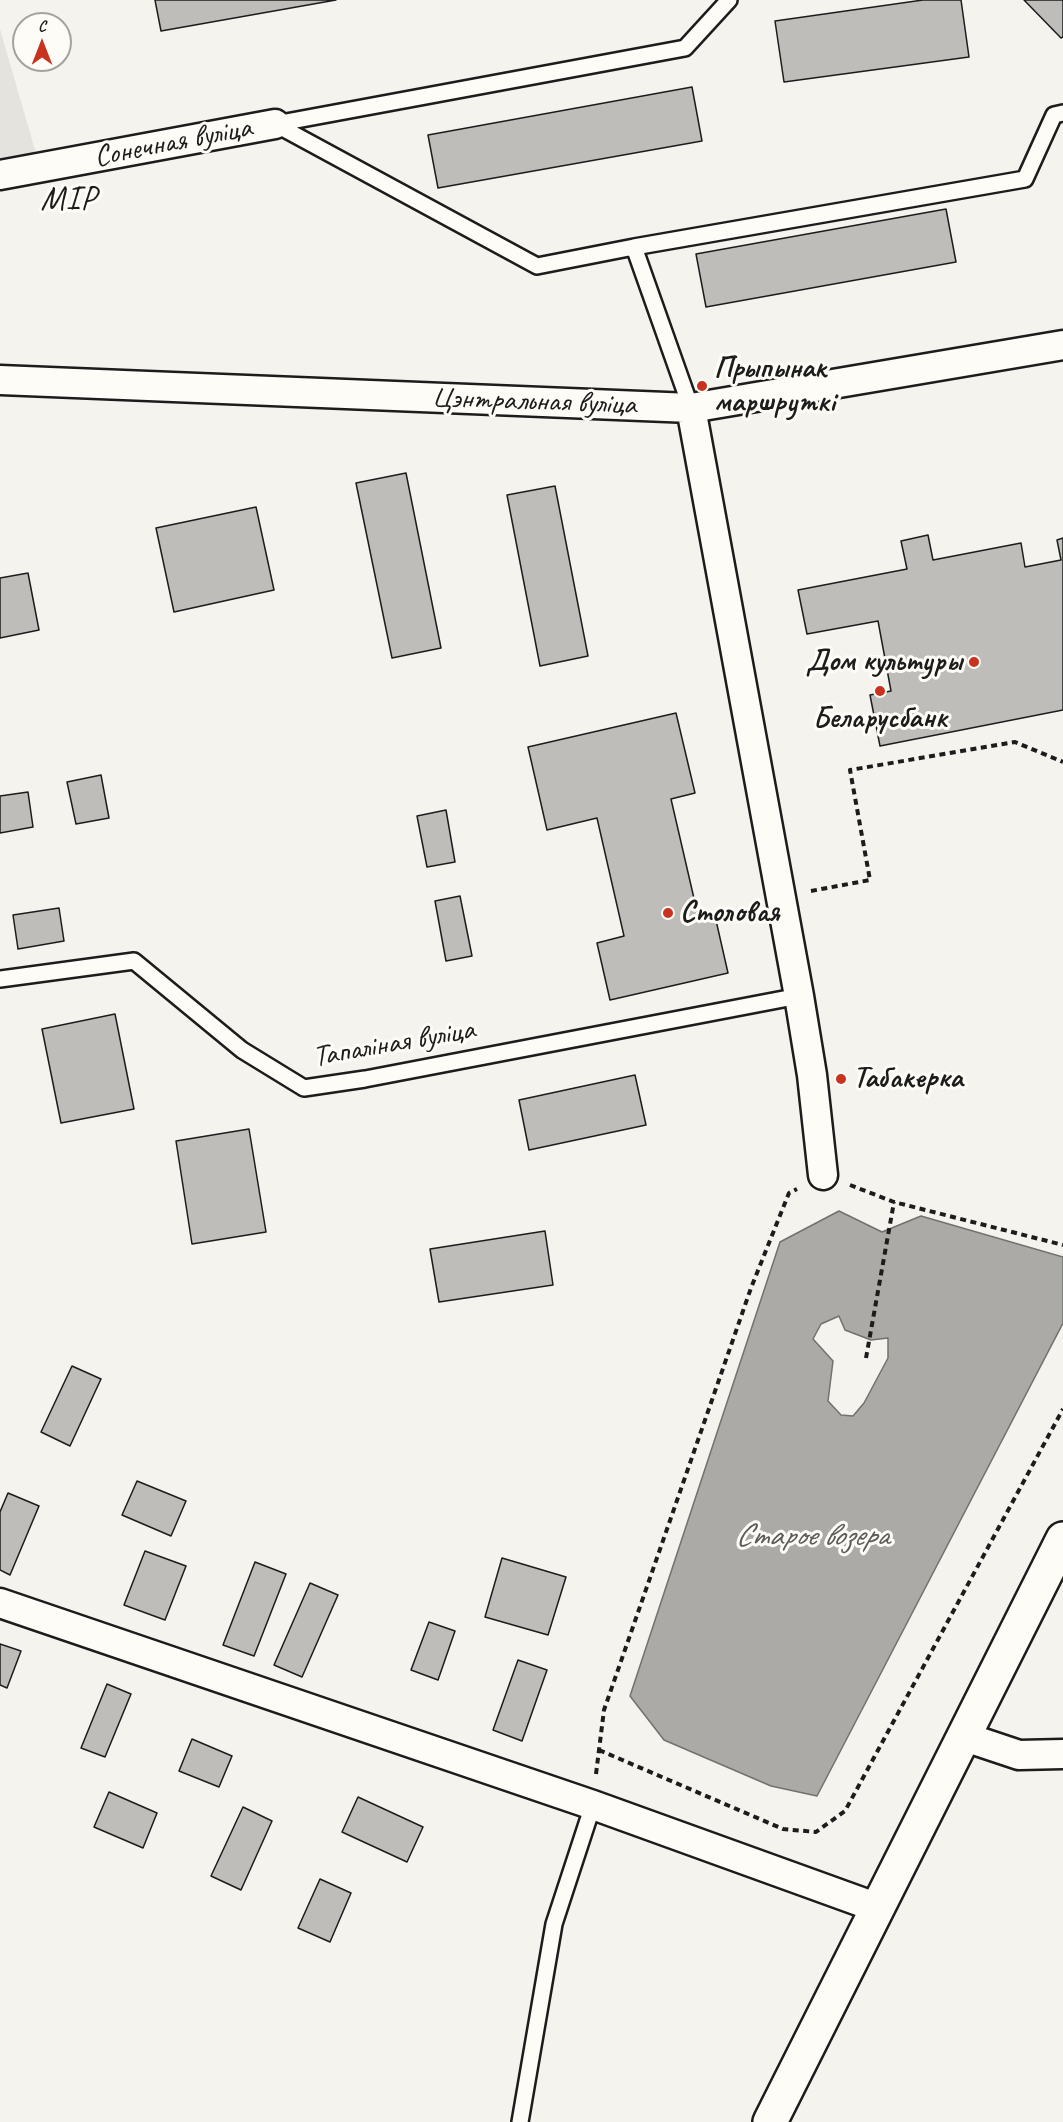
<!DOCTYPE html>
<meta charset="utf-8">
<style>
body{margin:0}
#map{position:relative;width:1063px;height:2122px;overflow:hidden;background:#f4f3ee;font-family:Caveat,sans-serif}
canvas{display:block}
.north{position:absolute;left:12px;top:12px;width:60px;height:60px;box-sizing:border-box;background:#fdfcf7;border:2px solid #a3a29f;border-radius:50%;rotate:0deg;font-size:16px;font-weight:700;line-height:24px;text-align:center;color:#1c1c1c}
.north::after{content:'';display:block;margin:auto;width:21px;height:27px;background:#c8321e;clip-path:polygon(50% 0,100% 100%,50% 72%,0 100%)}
</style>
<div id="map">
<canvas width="1063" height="2122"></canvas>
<div class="north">С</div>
</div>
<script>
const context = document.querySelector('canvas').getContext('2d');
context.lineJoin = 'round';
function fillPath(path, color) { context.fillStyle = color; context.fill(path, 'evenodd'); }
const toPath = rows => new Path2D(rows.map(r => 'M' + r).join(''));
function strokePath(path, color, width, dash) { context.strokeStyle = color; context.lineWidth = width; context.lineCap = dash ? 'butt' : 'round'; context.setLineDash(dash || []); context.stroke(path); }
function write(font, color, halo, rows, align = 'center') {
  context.font = font + ' Caveat,sans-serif'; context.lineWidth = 6; context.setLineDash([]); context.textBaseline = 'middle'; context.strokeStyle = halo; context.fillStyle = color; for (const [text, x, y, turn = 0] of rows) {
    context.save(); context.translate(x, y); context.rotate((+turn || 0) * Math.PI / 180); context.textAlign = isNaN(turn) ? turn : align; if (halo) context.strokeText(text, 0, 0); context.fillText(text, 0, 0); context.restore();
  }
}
fillPath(toPath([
 [0,29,37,157,0,164]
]), '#e4e3de');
const water = toPath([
 [839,1211,882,1232,921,1216,1063,1257,1063,1323,817,1796,771,1786,664,1740,630,1696,780,1242,839,1211],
 [839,1316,845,1330,871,1340,888,1338,888,1358,864,1403,853,1416,841,1415,828,1401,833,1361,813,1339,821,1324,839,1316]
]);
fillPath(water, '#abaaa6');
strokePath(water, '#72716f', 1.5);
const building = toPath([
 [155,0,336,0,161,31,155,0],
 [923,0,961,0,969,57,784,82,775,21,923,0],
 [1024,0,1063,0,1063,37,1061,38,1024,0],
 [692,87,702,141,438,188,428,135,692,87],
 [946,209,956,262,706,307,696,254,946,209],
 [406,473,441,648,392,658,356,483,406,473],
 [555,486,588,656,540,666,507,495,555,486],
 [256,507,274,590,174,612,156,528,256,507],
 [928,535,933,560,1021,543,1025,567,1061,560,1057,540,1063,538,1063,710,880,746,870,695,891,691,878,621,807,634,798,590,907,569,901,541,928,535],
 [28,573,39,630,0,638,0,578,28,573],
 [676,713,695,793,671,799,699,920,715,916,728,973,610,1000,597,943,624,936,597,818,547,830,528,747,676,713],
 [101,775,109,818,76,824,67,782,101,775],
 [28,792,33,827,0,833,0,796,28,792],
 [446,810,455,862,427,867,417,816,446,810],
 [460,896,472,956,446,961,435,901,460,896],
 [59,908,64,941,18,949,13,915,59,908],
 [115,1014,134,1109,61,1123,42,1029,115,1014],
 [635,1075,646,1125,529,1150,519,1100,635,1075],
 [249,1129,266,1232,192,1244,176,1141,249,1129],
 [545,1231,553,1285,439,1302,430,1249,545,1231],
 [72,1366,101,1379,70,1446,41,1432,72,1366],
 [137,1481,186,1501,171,1536,122,1515,137,1481],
 [8,1493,39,1506,10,1575,0,1570,0,1512,8,1493],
 [145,1551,186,1566,165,1620,124,1605,145,1551],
 [502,1558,566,1577,548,1635,485,1617,502,1558],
 [255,1562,286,1574,254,1656,223,1645,255,1562],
 [310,1583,338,1595,302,1677,274,1665,310,1583],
 [429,1622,455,1631,438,1680,411,1670,429,1622],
 [0,1644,21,1651,7,1688,0,1685,0,1644],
 [518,1660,547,1670,522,1741,493,1730,518,1660],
 [107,1684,131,1694,105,1757,81,1748,107,1684],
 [192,1739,232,1756,219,1787,179,1771,192,1739],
 [109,1792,157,1813,143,1848,94,1827,109,1792],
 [358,1797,423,1827,407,1862,342,1832,358,1797],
 [243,1807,272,1821,241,1890,211,1876,243,1807],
 [320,1879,351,1893,330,1942,298,1928,320,1879]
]);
fillPath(building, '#bebdba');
strokePath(building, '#1c1c1c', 1.5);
const lane = toPath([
 [634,247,537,266,275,124,685,48,729,0],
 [691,408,634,247,1025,179,1054,115,1063,113],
 [0,979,134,961,242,1050,304,1088,365,1079,799,996],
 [520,2122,554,1924,593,1805]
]);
const street = toPath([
 [0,175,275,124],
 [0,380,691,408,1063,345],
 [691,408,799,996,812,1075,823,1175],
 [0,1603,593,1805,878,1908],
 [965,1737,1019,1755,1063,1754]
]);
const secondary = toPath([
 [770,2122,1063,1539]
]);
strokePath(lane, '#1c1c1c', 20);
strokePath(street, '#1c1c1c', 33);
strokePath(secondary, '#1c1c1c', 38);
strokePath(toPath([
 [811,891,870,880,850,770,1015,742,1063,762],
 [850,1185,894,1202,1063,1245],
 [866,1358,894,1202],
 [599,1750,783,1829,816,1832,845,1811,1063,1409],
 [596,1774,604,1710,751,1288,789,1193,797,1189]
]), '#1c1c1c', 4, [6, 4.5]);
strokePath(lane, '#fdfcf7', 15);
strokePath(street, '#fdfcf7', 28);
strokePath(secondary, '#fdfcf7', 33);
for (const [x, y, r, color] of [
 [702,386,6,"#c8321e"],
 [974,662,6,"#c8321e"],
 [880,691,6,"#c8321e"],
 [668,913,6,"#c8321e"],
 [841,1079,6,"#c8321e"]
]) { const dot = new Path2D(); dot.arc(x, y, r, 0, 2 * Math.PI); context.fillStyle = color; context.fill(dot); strokePath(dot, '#fdfcf7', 2); }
write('30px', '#1c1c1c', '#fdfcf7', [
 ["Сонечная вуліца",173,143,-11],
 ["Цэнтральная вуліца",534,402,2],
 ["Тапаліная вуліца",394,1044,-10]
]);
write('bold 30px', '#1c1c1c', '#fdfcf7', [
 ["Прыпынак",714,369],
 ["маршруткі",714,403],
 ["Дом культуры",962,662,"right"],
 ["Беларусбанк",880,719,"center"],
 ["Столовая",680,913],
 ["Табакерка",853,1079]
], 'left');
write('italic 32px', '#5c5c5a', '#fdfcf7', [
 ["Старое возера",812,1537]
]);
context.letterSpacing = '1.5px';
write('33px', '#1c1c1c', '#fdfcf7', [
 ["МІР",69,200]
]);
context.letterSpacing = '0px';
</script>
